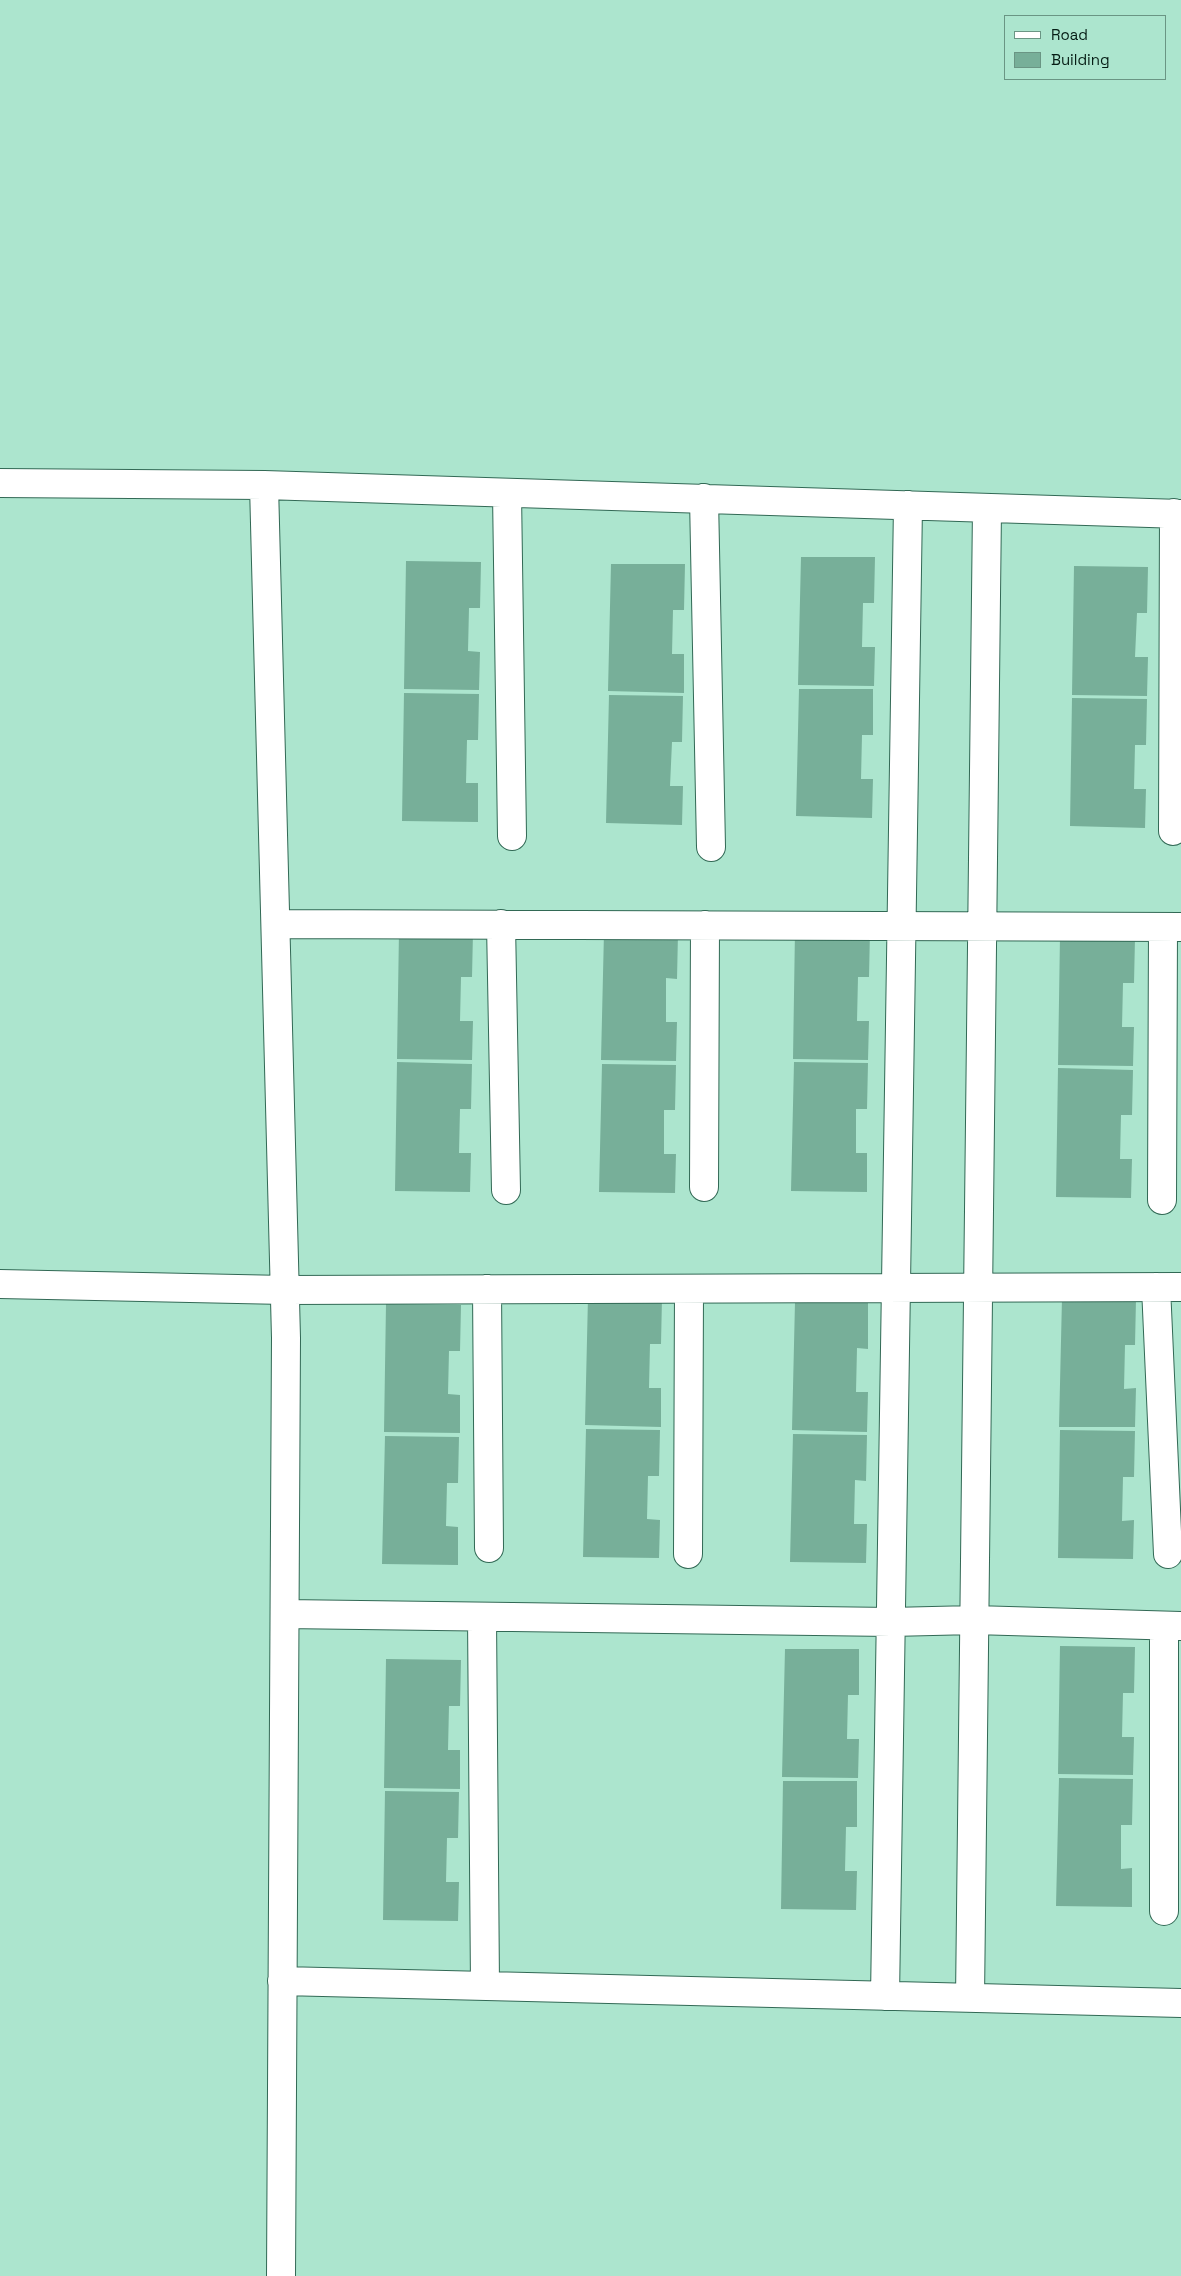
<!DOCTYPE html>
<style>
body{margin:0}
#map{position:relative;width:1181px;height:2276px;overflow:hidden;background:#ace5ce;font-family:"Space Grotesk",sans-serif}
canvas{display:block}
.legend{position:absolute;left:1004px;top:15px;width:162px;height:65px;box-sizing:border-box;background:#ace5ce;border:1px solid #6a9584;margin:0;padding:6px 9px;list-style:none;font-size:15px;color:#061d15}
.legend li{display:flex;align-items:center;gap:10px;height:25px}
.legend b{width:25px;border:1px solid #6a9584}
</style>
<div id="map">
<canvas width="1181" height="2276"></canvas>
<ul class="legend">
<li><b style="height:6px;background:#fff"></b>Road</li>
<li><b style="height:14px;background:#77af99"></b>Building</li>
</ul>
</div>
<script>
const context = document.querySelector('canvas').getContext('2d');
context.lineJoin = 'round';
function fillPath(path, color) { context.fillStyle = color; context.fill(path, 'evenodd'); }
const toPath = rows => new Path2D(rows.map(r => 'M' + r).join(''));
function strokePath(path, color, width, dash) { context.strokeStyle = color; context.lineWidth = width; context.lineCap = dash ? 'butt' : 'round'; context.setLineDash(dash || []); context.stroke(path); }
fillPath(toPath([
 [801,557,875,557,874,603,863,603,862,647,875,647,874,686,798,685],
 [406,561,481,562,480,608,469,608,468,651,480,652,479,690,404,689],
 [611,564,685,564,684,610,673,610,672,654,684,654,684,693,608,691],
 [1074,566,1148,567,1147,613,1137,613,1135,657,1148,657,1147,696,1072,695],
 [799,689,873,689,873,735,862,735,861,779,873,779,872,818,796,816],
 [404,693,479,694,478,740,467,740,466,783,478,783,478,822,402,821],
 [609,695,683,696,682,742,672,742,670,786,683,786,682,825,606,823],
 [1072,698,1147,699,1146,745,1135,745,1134,789,1146,789,1145,828,1070,826],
 [795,930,870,931,869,977,858,977,857,1021,869,1021,868,1060,793,1059],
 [399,931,473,932,472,977,461,977,460,1021,473,1021,472,1060,397,1059],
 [604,932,678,933,677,979,666,978,666,1022,677,1022,676,1061,601,1060],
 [1060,936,1135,938,1134,983,1123,983,1122,1027,1134,1027,1133,1066,1058,1065],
 [397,1062,472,1064,471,1109,460,1109,459,1153,471,1153,470,1192,395,1191],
 [794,1062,868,1063,867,1109,856,1109,856,1153,867,1153,867,1192,791,1191],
 [602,1064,676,1065,675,1110,664,1110,664,1154,676,1154,675,1193,599,1192],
 [1058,1068,1133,1070,1132,1115,1121,1115,1120,1159,1132,1159,1131,1198,1056,1197],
 [588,1297,662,1298,661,1344,650,1344,649,1388,661,1388,661,1427,585,1425],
 [1062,1298,1136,1299,1135,1345,1125,1345,1124,1389,1136,1388,1135,1427,1059,1427],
 [795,1302,868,1303,868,1349,857,1348,856,1392,868,1392,867,1432,792,1430],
 [386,1304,461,1305,460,1351,449,1351,448,1394,460,1395,460,1433,384,1432],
 [586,1429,660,1430,659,1476,648,1476,647,1519,660,1520,659,1558,583,1557],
 [1060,1430,1135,1431,1134,1477,1123,1477,1122,1521,1134,1520,1133,1559,1058,1558],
 [793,1434,867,1435,866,1481,855,1480,854,1524,867,1524,866,1563,790,1562],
 [385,1436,459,1437,458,1483,447,1483,446,1526,458,1527,458,1565,382,1564],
 [1060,1646,1135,1647,1134,1693,1123,1693,1122,1737,1134,1737,1133,1775,1058,1774],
 [785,1649,859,1649,859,1695,848,1695,847,1739,859,1739,858,1778,782,1777],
 [386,1659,461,1660,460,1706,449,1706,448,1750,460,1750,460,1789,384,1788],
 [1059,1778,1133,1779,1132,1825,1121,1825,1121,1869,1132,1868,1132,1907,1056,1906],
 [783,1781,857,1781,857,1827,846,1827,845,1871,857,1871,856,1910,781,1909],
 [385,1791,459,1792,458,1838,447,1838,446,1882,459,1882,458,1921,383,1920]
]), '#77af99');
const street = toPath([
 [0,483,264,485],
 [507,493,512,836],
 [704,498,711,847],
 [1173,831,1174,513],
 [276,924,1181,927],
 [501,924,506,1190],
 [704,1187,705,925],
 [1162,1200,1163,927],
 [0,1284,285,1290,1181,1287],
 [1156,1287,1168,1554],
 [487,1289,489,1548],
 [688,1554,689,1289],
 [285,1614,891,1622,974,1620,1181,1626],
 [482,1617,485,1986],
 [1164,1911,1164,1626],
 [282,1981,1181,2003],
 [885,1996,908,505],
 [970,1998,987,508],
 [281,2276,286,1338,264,485,1181,514]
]);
strokePath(street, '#326955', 30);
strokePath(street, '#fff', 28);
</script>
